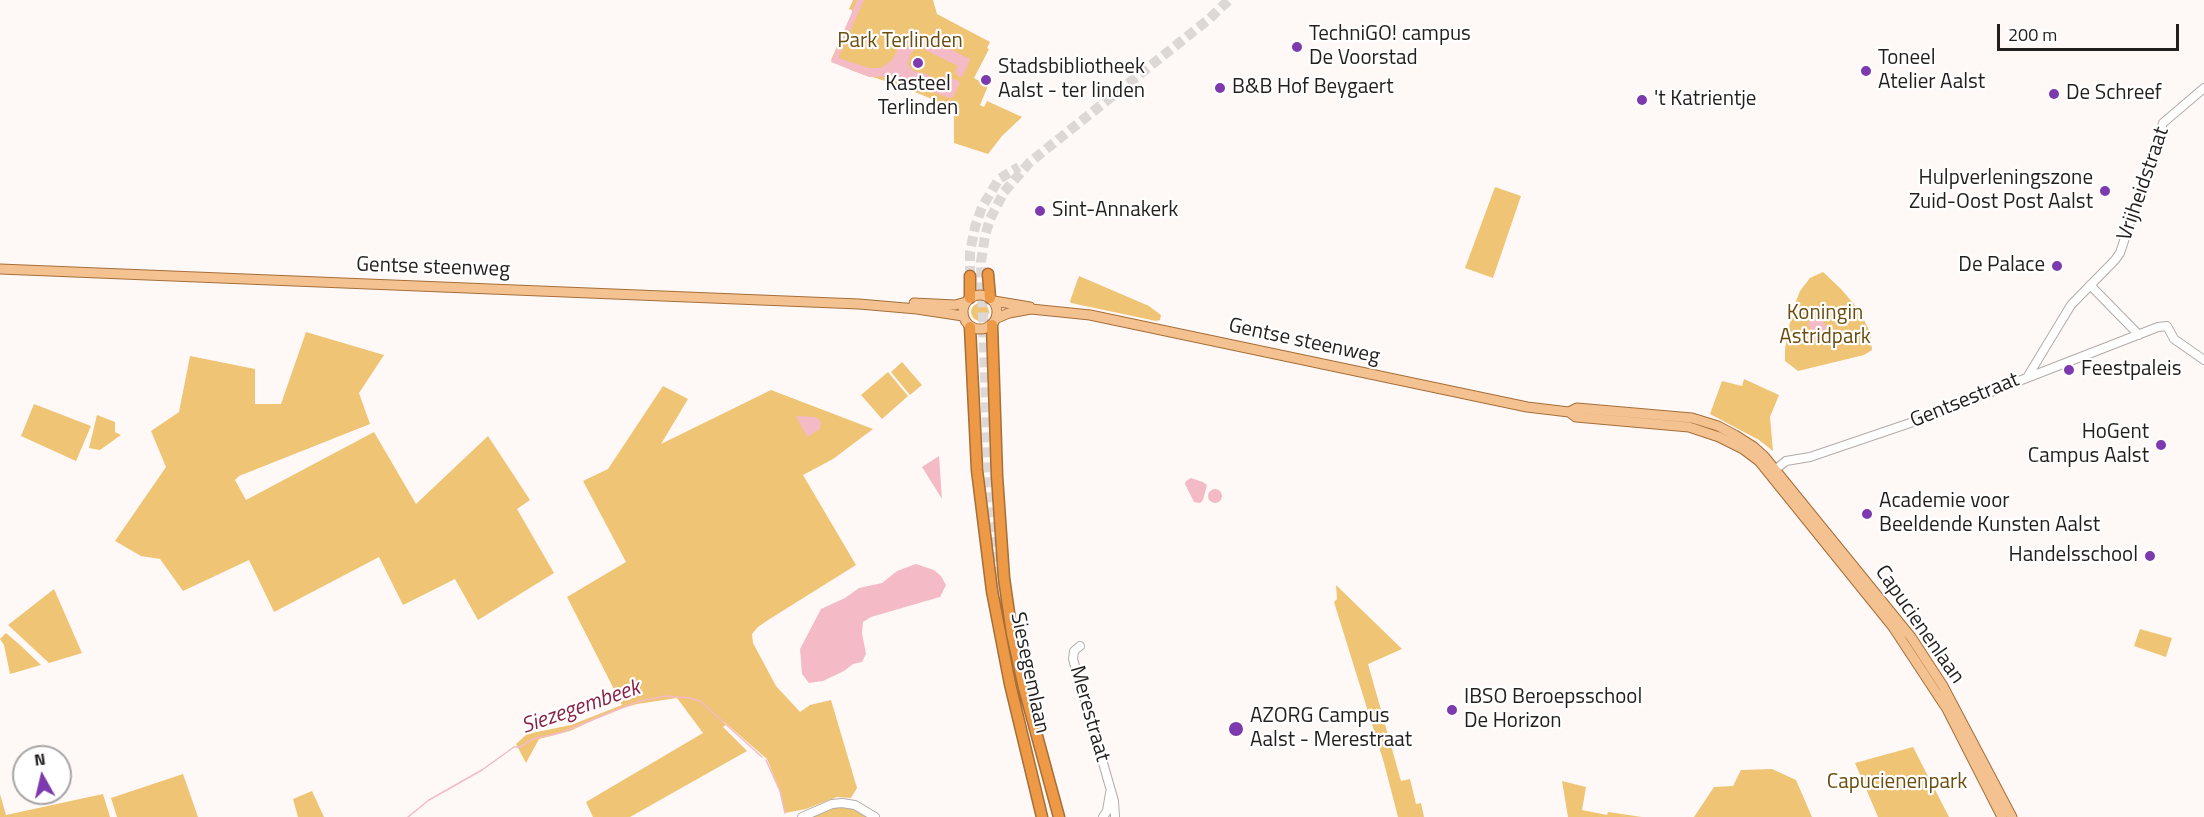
<!DOCTYPE html>
<style>
body{margin:0}
#map{position:relative;width:2204px;height:817px;overflow:hidden;background:#fef9f7;font-family:"Titillium Web",sans-serif}
canvas{display:block}
.north{position:absolute;left:12px;top:745px;width:60px;height:60px;box-sizing:border-box;background:#fff;border:2px solid #a7a5a5;border-radius:50%;rotate:352deg;font-size:16px;font-weight:700;line-height:24px;text-align:center;color:#221f1e}
.north::after{content:'';display:block;margin:auto;width:21px;height:27px;background:#7d3aae;clip-path:polygon(50% 0,100% 100%,50% 72%,0 100%)}
.scale{position:absolute;left:1997px;top:24px;width:182px;height:27px;box-sizing:border-box;border:3px solid #221f1e;border-top:0;padding-left:8px;font-size:18px;line-height:21px;white-space:nowrap;color:#221f1e;-webkit-text-stroke:4px #fff;paint-order:stroke}
</style>
<div id="map">
<canvas width="2204" height="817"></canvas>
<div class="north">N</div>
<div class="scale">200 m</div>
</div>
<script>
const context = document.querySelector('canvas').getContext('2d');
context.lineJoin = 'round';
function fillPath(path, color) { context.fillStyle = color; context.fill(path, 'evenodd'); }
const toPath = rows => new Path2D(rows.map(r => 'M' + r).join(''));
function strokePath(path, color, width, dash) { context.strokeStyle = color; context.lineWidth = width; context.lineCap = dash ? 'butt' : 'round'; context.setLineDash(dash || []); context.stroke(path); }
function write(font, color, halo, rows, align = 'center') {
  context.font = font + ' "Titillium Web",sans-serif'; context.lineWidth = 4.5; context.setLineDash([]); context.textBaseline = 'middle'; context.strokeStyle = halo; context.fillStyle = color; for (const [text, x, y, turn = 0] of rows) {
    context.save(); context.translate(x, y); context.rotate((+turn || 0) * Math.PI / 180); context.textAlign = isNaN(turn) ? turn : align; if (halo) context.strokeText(text, 0, 0); context.fillText(text, 0, 0); context.restore();
  }
}
fillPath(toPath([
 [853,0,933,0,937,14,990,42,987,48,989,49,974,78,988,86,980,105,984,107,987,101,1022,117,1002,136,988,154,954,143,954,108,895,84,853,71,831,60,853,11,849,9],
 [1495,187,1521,196,1493,278,1465,268],
 [1823,272,1841,289,1859,310,1870,332,1872,350,1864,355,1798,371,1785,361,1785,349,1792,311,1800,291,1810,278],
 [1079,276,1149,306,1161,315,1160,320,1156,321,1071,303,1070,301],
 '971 312a9 9 0 1 1 18 0a9 9 0 1 1-18 0Z',
 [306,332,384,355,359,393,370,424,239,476,235,480,246,500,374,432,416,504,488,436,530,500,517,509,554,573,478,620,455,579,403,605,379,557,274,612,249,560,183,591,160,559,141,556,115,541,166,467,151,431,179,412,190,356,255,369,255,404,281,404],
 [902,362,922,385,910,395,891,372],
 [888,372,908,396,882,419,861,395],
 [1744,379,1779,395,1770,417,1773,451,1759,440,1710,414,1722,381,1742,386],
 [663,386,688,399,661,444,771,390,873,429,833,459,803,475,856,565,768,620,758,627,752,634,753,643,776,686,800,712,810,705,831,700,857,788,851,798,837,797,806,809,785,813,780,791,767,759,722,720,726,725,723,727,747,751,630,817,593,817,586,802,703,733,677,698,637,704,613,711,570,731,539,739,526,763,516,744,527,734,571,725,622,705,567,597,626,562,583,481,608,469],
 [34,404,91,426,76,461,21,436],
 [97,415,115,422,115,432,121,435,100,450,89,448],
 [1336,585,1402,649,1368,664,1401,781,1410,779,1416,804,1421,803,1424,817,1398,817,1384,763,1334,602,1337,599],
 [54,589,82,653,49,663,8,625],
 [2140,629,2172,638,2166,657,2134,646],
 [6,633,20,645,41,665,10,674,4,645,0,639],
 [1913,747,1949,817,1878,817,1855,763],
 [1772,769,1796,780,1812,817,1694,817,1714,787,1733,786,1741,770],
 [183,774,198,817,117,817,111,798],
 [1562,781,1586,787,1582,810,1607,815,1608,812,1642,817,1568,817],
 [312,791,324,817,298,817,293,799],
 [0,794,6,815,103,794,110,817,0,817],
 [842,807,853,809,869,817,811,817,832,808]
]), '#efc474');
fillPath(toPath([
 [857,0,864,0,839,56,839,58,869,68,881,68,892,60,910,29,970,59,963,76,959,77,955,72,958,66,925,50,925,48,916,47,910,55,908,65,914,71,926,74,948,85,951,79,958,80,960,83,953,97,949,98,891,76,869,77,831,62],
 [1816,317,1821,319,1825,324,1827,332,1824,336,1813,341,1811,340,1813,333,1808,324,1810,320],
 [796,416,816,417,821,422,820,429,807,437],
 [939,456,942,499,922,467],
 [1191,478,1203,482,1207,485,1203,500,1200,503,1194,502,1185,484,1186,481],
 '1208 496a7 7 0 1 1 14 0a7 7 0 1 1-14 0Z',
 [916,564,934,570,941,576,946,585,940,597,871,617,863,622,862,633,866,654,862,662,853,664,844,671,823,681,809,683,802,674,800,649,821,609,845,598,859,588,882,583,897,571]
]), '#f4bbc6');
strokePath(toPath([
 [766,760,780,791,785,813],
 [408,817,429,800,482,770,514,747,520,747,533,739,560,733,639,701,666,696,690,698,700,701,762,757]
]), '#f4bbc6', 1.5);
strokePath(toPath([
 [970,276,970,252,975,227,982,207,999,179,1019,167],
 [1006,621,996,567,992,531,987,435,981,262,985,236,990,219,1004,192,1030,162,1209,19,1229,0]
]), '#ddd8d6', 10, [10, 5]);
const minor = toPath([
 [2090,285,2139,335],
 [2028,376,2071,305,2115,260,2120,253,2163,123,2204,88],
 [1771,473,1786,461,1810,457,1916,421,2158,327,2167,326,2174,339,2204,360],
 [1080,646,1074,651,1073,659,1114,801,1115,817],
 [802,817,832,804,842,803,855,805,875,817],
 [1103,817,1107,811,1110,793]
]);
const major = toPath([
 [0,269,859,304,917,309,963,316],
 '963 312a17 17 0 1 1 34 0a17 17 0 1 1-34 0Z',
 [994,301,1030,307],
 [914,303,955,305,966,302],
 [997,318,1009,313,1031,309,1090,315,1527,407,1569,412,1576,417,1689,427,1719,437,1743,449,1759,461,1893,627,1947,709,2002,817],
 [1569,412,1577,408,1692,418,1718,426,1735,435,1754,447,1764,456,1911,637,1943,686,2012,817]
]);
const highway = toPath([
 [988,274,990,298],
 [970,276,970,298],
 [992,325,997,476,1004,578,1012,634,1024,688,1059,817],
 [970,327,977,470,992,591,1010,684,1042,817]
]);
strokePath(minor, '#b3aba8', 10);
strokePath(major, '#a66e38', 11);
strokePath(highway, '#a66e38', 13);
strokePath(minor, '#fff', 8);
strokePath(major, '#f4c290', 9);
strokePath(highway, '#ed9946', 10);
for (const [x, y, r, color] of [
 [1297,47,6,"#7d3aae"],
 [918,63,6,"#7d3aae"],
 [1866,71,6,"#7d3aae"],
 [986,80,6,"#7d3aae"],
 [1220,88,6,"#7d3aae"],
 [2054,94,6,"#7d3aae"],
 [1642,100,6,"#7d3aae"],
 [2105,191,6,"#7d3aae"],
 [1040,211,6,"#7d3aae"],
 [2057,266,6,"#7d3aae"],
 [2069,370,6,"#7d3aae"],
 [2161,445,6,"#7d3aae"],
 [1867,514,6,"#7d3aae"],
 [2150,556,6,"#7d3aae"],
 [1452,710,6,"#7d3aae"],
 [1236,729,8,"#7d3aae"]
]) { const dot = new Path2D(); dot.arc(x, y, r, 0, 2 * Math.PI); context.fillStyle = color; context.fill(dot); strokePath(dot, '#fff', 2); }
write('21px', '#221f1e', '#fff', [
 ["TechniGO! campus",1309,35],
 ["De Voorstad",1309,59],
 ["Toneel",1878,59],
 ["Atelier Aalst",1878,83],
 ["Stadsbibliotheek",998,68],
 ["Aalst - ter linden",998,92],
 ["Kasteel",918,85,"center"],
 ["Terlinden",918,109,"center"],
 ["B&B Hof Beygaert",1232,88],
 ["De Schreef",2066,94],
 ["'t Katrientje",1654,100],
 ["Hulpverleningszone",2093,179,"right"],
 ["Zuid-Oost Post Aalst",2093,203,"right"],
 ["Sint-Annakerk",1052,211],
 ["De Palace",2045,266,"right"],
 ["Feestpaleis",2081,370],
 ["HoGent",2149,433,"right"],
 ["Campus Aalst",2149,457,"right"],
 ["Academie voor",1879,502],
 ["Beeldende Kunsten Aalst",1879,526],
 ["Handelsschool",2138,556,"right"],
 ["IBSO Beroepsschool",1464,698],
 ["De Horizon",1464,722],
 ["AZORG Campus",1250,717],
 ["Aalst - Merestraat",1250,741]
], 'left');
write('21px', '#6b4e0e', '#fff', [
 ["Park Terlinden",900,42],
 ["Koningin",1825,314],
 ["Astridpark",1825,338],
 ["Capucienenpark",1897,783]
]);
write('21px', '#221f1e', '#fff', [
 ["Vrijheidstraat",2144,184,-71],
 ["Gentse steenweg",433,268,2],
 ["Gentse steenweg",1304,342,12],
 ["Gentsestraat",1965,401,-22],
 ["Capucienenlaan",1919,625,55],
 ["Siesegemlaan",1029,673,78],
 ["Merestraat",1089,714,74]
]);
write('italic 22px', '#8b2246', '#fff', [
 ["Siezegembeek",581,708,-19]
]);
</script>
